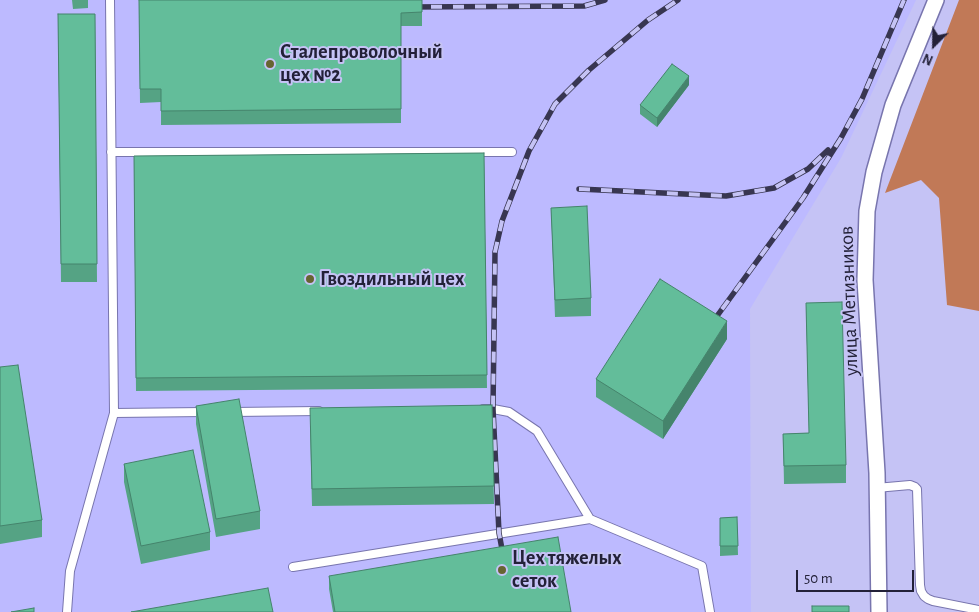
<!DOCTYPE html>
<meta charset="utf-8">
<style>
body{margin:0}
#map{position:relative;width:979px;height:612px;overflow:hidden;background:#c5c3f5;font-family:"Alegreya Sans",sans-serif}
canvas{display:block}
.north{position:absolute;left:909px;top:20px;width:50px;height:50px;-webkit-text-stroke:4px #c5c3f5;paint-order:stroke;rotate:203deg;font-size:14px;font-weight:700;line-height:20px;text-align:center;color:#232138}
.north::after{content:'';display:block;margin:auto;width:18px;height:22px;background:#232138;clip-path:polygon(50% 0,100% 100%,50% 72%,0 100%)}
.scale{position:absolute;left:796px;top:570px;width:118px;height:22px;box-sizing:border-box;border:2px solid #232138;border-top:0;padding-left:6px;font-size:15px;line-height:18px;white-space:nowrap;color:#232138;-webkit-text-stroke:4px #c5c3f5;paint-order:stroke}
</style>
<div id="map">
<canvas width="979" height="612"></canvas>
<div class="north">N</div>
<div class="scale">50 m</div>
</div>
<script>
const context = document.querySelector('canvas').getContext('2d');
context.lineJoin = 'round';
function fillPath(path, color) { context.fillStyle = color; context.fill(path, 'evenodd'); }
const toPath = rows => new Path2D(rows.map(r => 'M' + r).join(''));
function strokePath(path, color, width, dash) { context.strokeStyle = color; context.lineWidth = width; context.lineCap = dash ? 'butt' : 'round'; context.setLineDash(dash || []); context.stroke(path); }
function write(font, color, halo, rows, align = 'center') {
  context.font = font + ' "Alegreya Sans",sans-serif'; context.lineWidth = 4; context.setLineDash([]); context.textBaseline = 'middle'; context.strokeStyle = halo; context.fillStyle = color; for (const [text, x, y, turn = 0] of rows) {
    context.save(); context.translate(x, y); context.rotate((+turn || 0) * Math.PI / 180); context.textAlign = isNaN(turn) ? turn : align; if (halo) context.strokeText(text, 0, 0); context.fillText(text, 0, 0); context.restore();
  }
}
fillPath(toPath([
 [0,0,916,0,841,158,750,309,751,612,0,612]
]), '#bdbaff');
fillPath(toPath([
 [959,0,979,0,979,311,947,305,939,198,921,180,885,193]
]), '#c17957');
const lane = toPath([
 [111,152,512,152],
 [483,409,493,409,509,412,537,431,590,519,702,566,710,612],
 [233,412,319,411],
 [114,413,204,412],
 [876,488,910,485,915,487,917,489,920,585,921,591,924,596,928,599,933,601,979,610],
 [293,567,590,519],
 [67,612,70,571,114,413,110,0]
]);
const street = toPath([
 [879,612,877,473,865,280,867,211,874,172,893,105,936,0]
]);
strokePath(lane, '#7875ae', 10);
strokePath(street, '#7875ae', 18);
strokePath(lane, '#fff', 8);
strokePath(street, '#fff', 15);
const rail = toPath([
 [409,7,584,6,605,0],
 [579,189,726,196,774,188,808,169,828,150],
 [709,327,803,198,841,138,862,99,904,0],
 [504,560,499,533,493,409,495,252,502,221,529,151,555,104,589,70,648,20,678,0]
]);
strokePath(rail, '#383651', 5.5);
strokePath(rail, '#c5c3f5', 4, [11]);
fillPath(toPath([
 [72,0,88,0,88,8,73,9],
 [139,0,422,0,422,26,401,26,401,123,161,125,161,102,140,103],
 [58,14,95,14,97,282,61,282],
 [689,85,657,127,640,114,640,105],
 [484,153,487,388,136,391,134,156],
 [551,208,591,298,591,316,555,317],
 [806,303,846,465,846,483,784,484,783,434,809,433],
 [727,339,663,439,596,397,596,379],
 [0,367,42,520,42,537,0,544],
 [492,405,494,504,312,506,310,426],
 [196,406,260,511,260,529,216,537,196,424],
 [124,464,210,532,210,550,141,564,124,482],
 [737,517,738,555,720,556,720,518],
 [329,576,571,612,333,612,329,589]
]), '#55a384');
fillPath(toPath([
 [689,76,689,85,657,127,657,118],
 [727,321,727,339,663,439,663,421]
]), '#45846c');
const building = toPath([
 [139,0,422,0,422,12,401,13,401,109,161,111,161,89,140,89,139,0],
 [58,14,95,14,97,264,61,264,58,14],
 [672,64,689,76,657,118,640,105,672,64],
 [484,153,487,375,136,378,134,156,484,153],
 [587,206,591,298,555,300,551,208,587,206],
 [660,279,727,321,663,421,596,379,660,279],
 [842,302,846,465,784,466,783,434,809,433,806,303,842,302],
 [18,365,42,520,0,526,0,367,18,365],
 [239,399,260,511,216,519,196,406,239,399],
 [492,405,494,486,312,489,310,408,492,405],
 [193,450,210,532,141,546,124,464,193,450],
 [737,517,738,546,720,546,720,518,737,517],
 [558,537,571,612,335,612,329,576,558,537],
 [268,588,273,612,131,612,268,588],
 [812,606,849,606,849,612,812,612,812,606],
 [34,608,34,612,11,612,34,608]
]);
fillPath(building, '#63bd9a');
strokePath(building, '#45846c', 1);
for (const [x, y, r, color] of [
 [270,64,5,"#676431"],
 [310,279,5,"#676431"],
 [502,570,5,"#676431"]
]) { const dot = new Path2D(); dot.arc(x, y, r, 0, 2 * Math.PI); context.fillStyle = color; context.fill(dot); strokePath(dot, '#c5c3f5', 2); }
write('bold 20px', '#232138', '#c5c3f5', [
 ["Сталепроволочный",280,52],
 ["цех №2",280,75],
 ["Гвоздильный цех",320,279],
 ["Цех тяжелых",512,558],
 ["сеток",512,581]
], 'left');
write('20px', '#232138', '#c5c3f5', [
 ["улица Метизников",849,301,-92]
]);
</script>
